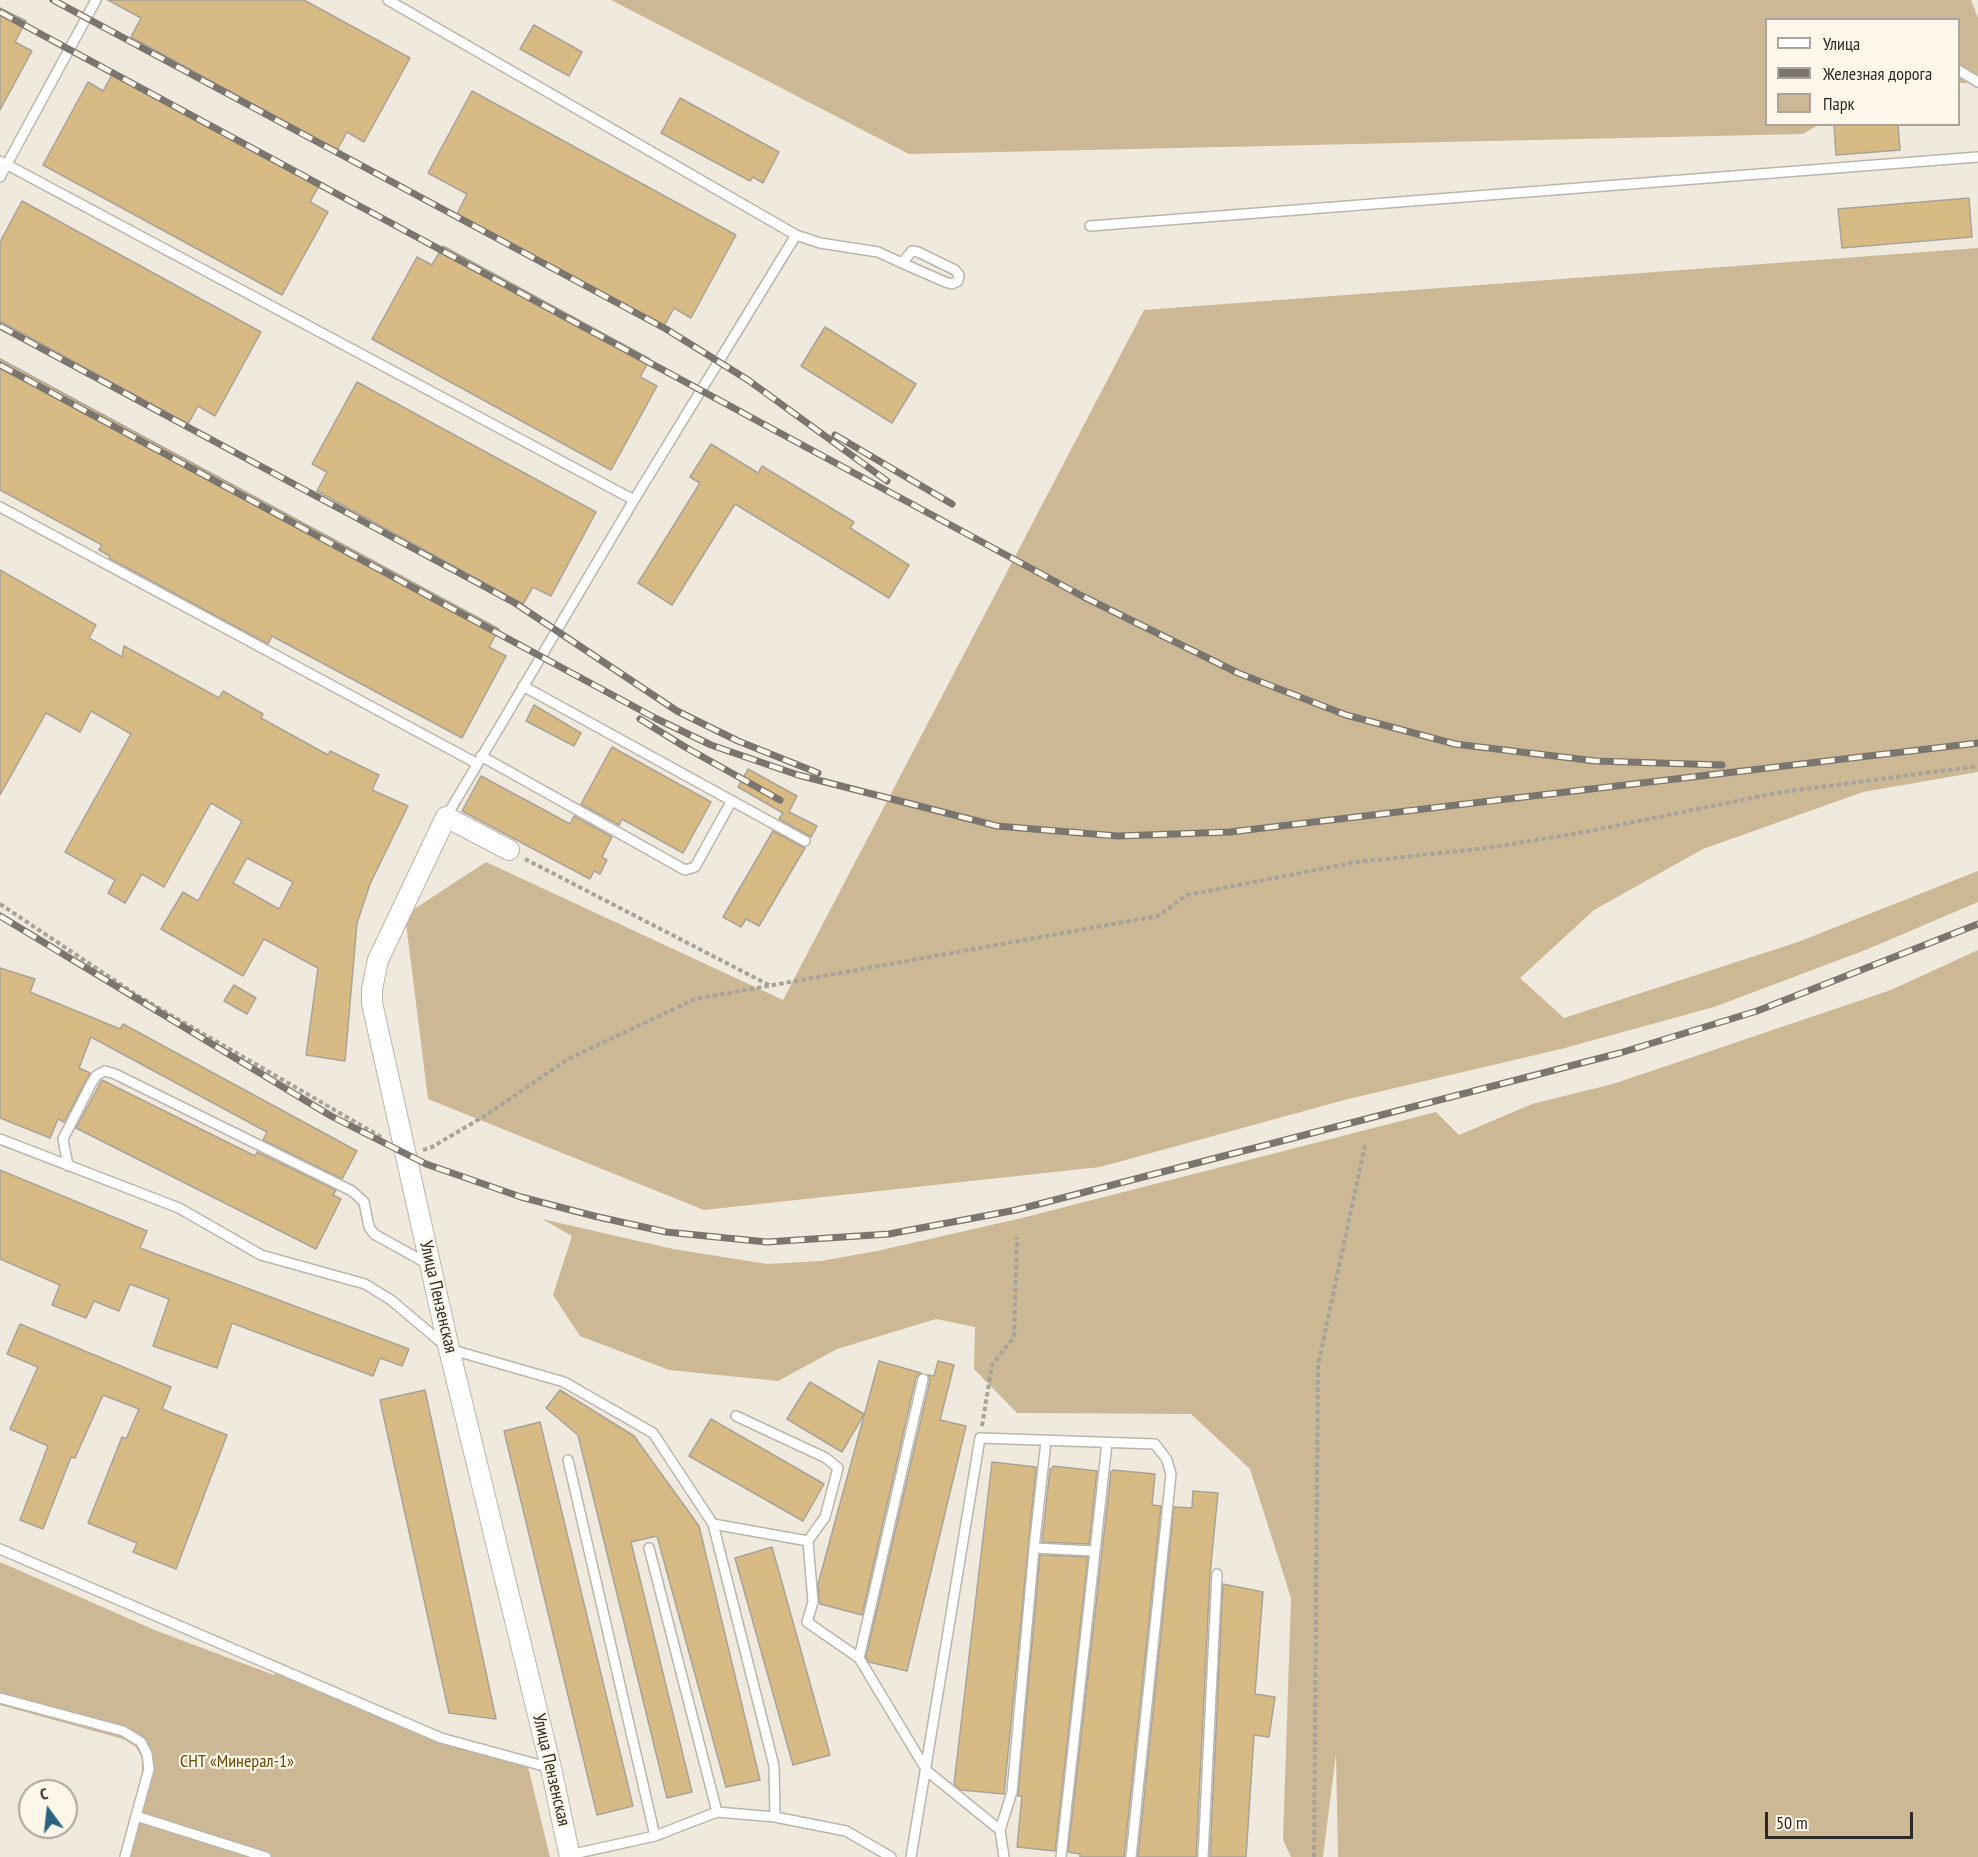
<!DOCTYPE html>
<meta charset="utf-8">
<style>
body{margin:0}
#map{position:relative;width:1978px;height:1857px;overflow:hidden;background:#f0e9dd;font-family:"PT Sans Narrow",sans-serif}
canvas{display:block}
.legend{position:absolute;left:1765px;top:18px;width:195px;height:108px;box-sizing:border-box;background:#fdf6ea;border:2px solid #aaa49c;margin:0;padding:8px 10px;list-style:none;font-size:18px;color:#2d2a26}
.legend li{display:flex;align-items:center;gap:12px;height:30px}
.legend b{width:30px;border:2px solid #aaa49c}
.north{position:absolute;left:18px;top:1779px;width:60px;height:60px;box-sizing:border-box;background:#fdf6ea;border:2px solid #aaa49c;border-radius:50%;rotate:345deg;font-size:16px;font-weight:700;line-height:24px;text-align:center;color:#2d2a26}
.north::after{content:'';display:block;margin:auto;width:21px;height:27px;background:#2c647e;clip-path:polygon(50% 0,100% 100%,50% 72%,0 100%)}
.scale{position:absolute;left:1765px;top:1812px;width:148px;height:27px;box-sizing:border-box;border:3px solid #2d2a26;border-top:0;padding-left:8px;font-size:18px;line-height:21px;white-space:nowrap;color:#2d2a26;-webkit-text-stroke:4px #fdf6ea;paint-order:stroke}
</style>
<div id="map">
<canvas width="1978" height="1857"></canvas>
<ul class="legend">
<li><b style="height:8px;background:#fff"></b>Улица</li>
<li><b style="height:8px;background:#7a766f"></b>Железная дорога</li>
<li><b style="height:16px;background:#ccb894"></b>Парк</li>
</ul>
<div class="north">С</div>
<div class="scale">50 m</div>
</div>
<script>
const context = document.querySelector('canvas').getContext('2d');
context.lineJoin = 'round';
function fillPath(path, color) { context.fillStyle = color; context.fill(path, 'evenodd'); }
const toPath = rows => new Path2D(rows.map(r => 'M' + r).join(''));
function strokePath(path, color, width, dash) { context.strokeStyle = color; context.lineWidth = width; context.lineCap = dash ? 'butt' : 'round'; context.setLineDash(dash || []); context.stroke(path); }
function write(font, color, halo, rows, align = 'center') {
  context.font = font + ' "PT Sans Narrow",sans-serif'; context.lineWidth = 4.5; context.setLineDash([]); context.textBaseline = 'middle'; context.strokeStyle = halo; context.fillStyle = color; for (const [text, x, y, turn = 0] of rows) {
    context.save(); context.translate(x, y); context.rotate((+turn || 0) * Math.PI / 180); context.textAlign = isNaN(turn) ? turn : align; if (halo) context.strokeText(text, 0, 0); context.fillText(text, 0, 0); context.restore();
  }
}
fillPath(toPath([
 [611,0,1971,0,1978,18,1978,83,1959,83,1958,20,1766,20,1766,124,1818,125,1803,134,909,154],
 [1978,248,1978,772,1863,792,1703,849,1594,910,1520,978,1564,1018,1798,942,1978,871,1978,902,1868,949,1714,1007,1561,1049,1348,1099,1100,1167,704,1210,428,1099,405,915,486,862,783,1000,1144,310],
 [1978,950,1978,1857,1338,1857,1336,1754,1323,1857,1291,1857,1283,1840,1291,1598,1250,1469,1191,1414,1017,1413,974,1369,975,1327,936,1319,837,1349,778,1381,669,1370,580,1336,553,1295,572,1236,542,1219,673,1249,767,1264,821,1261,877,1251,1022,1218,1436,1112,1459,1135,1532,1104,1613,1084,1891,990],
 [0,1562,157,1631,274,1675,276,1669,462,1748,528,1767,550,1857,119,1857,142,1774,142,1758,136,1747,123,1739,0,1705]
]), '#ccb894');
const building = toPath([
 [108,0,304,0,410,58,364,142,347,132,337,150,131,37,141,18,108,0],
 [0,8,26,21,15,42,32,51,0,110,0,8],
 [534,25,582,52,569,76,520,49,534,25],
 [114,71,320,184,310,202,328,212,282,295,43,165,88,82,103,91,114,71],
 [472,91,736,235,691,318,674,308,664,326,457,214,467,194,428,173,472,91],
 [680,98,779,152,763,183,753,177,750,181,661,133,680,98],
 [1834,124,1898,124,1900,150,1836,155,1834,124],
 [1969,198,1972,237,1842,248,1838,209,1969,198],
 [22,201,261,332,215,416,198,406,188,424,0,321,0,242,22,201],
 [443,246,650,359,640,377,657,386,611,470,372,339,417,257,432,265,443,246],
 [825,327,916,384,892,423,801,366,825,327],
 [0,359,499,629,489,647,506,656,462,738,272,636,268,644,109,558,110,556,99,550,102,545,0,490,0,359],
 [357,382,596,512,551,596,533,587,523,604,317,491,327,472,312,464,357,382],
 [711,444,758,473,762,466,854,522,850,528,909,565,889,598,735,504,672,605,638,583,700,483,690,477,711,444],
 [0,570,96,625,89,638,122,657,124,646,219,698,223,691,263,714,261,718,328,755,330,751,379,775,372,790,408,806,370,884,357,923,345,1061,306,1055,318,968,264,939,243,976,161,929,183,892,198,901,242,821,211,803,164,887,142,874,125,903,108,893,115,880,65,852,131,734,91,711,80,732,46,713,0,795,0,570],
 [247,858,293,882,279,909,233,883,247,858],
 [534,705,581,733,574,746,526,721,534,705],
 [612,747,711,802,683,853,622,819,619,825,581,804,612,747],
 [748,769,797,796,789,812,817,826,811,837,779,819,783,813,738,787,748,769],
 [481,776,570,824,574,816,612,837,602,857,607,860,600,874,594,871,590,879,462,811,481,776],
 [773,831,805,848,759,926,746,919,741,927,723,917,773,831],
 [0,968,35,979,30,992,120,1029,123,1024,357,1151,342,1179,263,1140,267,1132,91,1037,79,1068,90,1073,64,1122,58,1119,50,1138,0,1118,0,968],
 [234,985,256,998,247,1014,224,1001,234,985],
 [102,1080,255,1156,257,1152,336,1190,333,1195,341,1199,316,1249,76,1128,102,1080],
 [0,1170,147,1231,140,1248,409,1349,402,1366,380,1358,373,1376,232,1323,217,1368,153,1346,169,1299,130,1284,119,1311,94,1301,86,1318,52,1305,60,1285,0,1259,0,1170],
 [20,1324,171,1387,162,1409,227,1435,176,1569,133,1552,137,1543,88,1523,122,1437,126,1439,139,1409,103,1395,75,1458,71,1457,43,1529,20,1520,48,1446,10,1429,38,1367,7,1354,20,1324],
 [879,1361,921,1373,916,1377,862,1615,820,1604,818,1584,879,1361],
 [938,1361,954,1365,940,1420,966,1426,907,1671,869,1662,866,1657,930,1381,928,1375,934,1376,938,1361],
 [810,1382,864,1414,842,1452,787,1419,810,1382],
 [425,1390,496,1719,449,1713,380,1400,425,1390],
 [560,1390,634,1436,699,1526,760,1780,726,1787,657,1536,631,1542,692,1792,667,1798,578,1435,546,1408,560,1390],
 [711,1419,824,1484,803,1521,689,1456,711,1419],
 [540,1422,633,1806,597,1815,504,1431,540,1422],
 [992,1462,1036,1467,1004,1794,961,1790,954,1784,992,1462],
 [1053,1466,1097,1471,1089,1544,1042,1542,1050,1469,1052,1469,1053,1466],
 [1113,1470,1155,1474,1152,1505,1161,1506,1124,1857,1080,1857,1080,1854,1068,1852,1111,1472,1113,1470],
 [1193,1491,1218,1493,1210,1574,1196,1857,1138,1857,1174,1507,1192,1508,1193,1491],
 [772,1547,830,1755,793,1765,735,1558,772,1547],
 [1040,1555,1088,1557,1055,1851,1017,1847,1022,1796,1018,1796,1040,1555],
 [1223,1584,1263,1592,1255,1694,1275,1697,1269,1737,1254,1735,1246,1857,1210,1857,1223,1584]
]);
fillPath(building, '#d8ba85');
strokePath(building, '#a9a397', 1.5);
const service = toPath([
 [388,0,796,235,820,243,878,252,902,263,945,282,952,284,958,281,959,275,955,270,918,252,912,251,902,263],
 [1958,70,1978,82],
 [0,161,634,500],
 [0,177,96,0],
 [1090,226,1978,157],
 [0,507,476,763],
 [523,686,805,841],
 [481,756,685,870,695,867,731,802],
 [446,817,634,500,796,235],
 [0,1139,179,1208,261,1255,365,1284,391,1300,449,1349,564,1382,653,1433,713,1524,774,1766,775,1817],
 [68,1166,63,1139,92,1082,97,1075,105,1071,115,1074,352,1191,364,1202,369,1227,374,1234,428,1264],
 [736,1416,826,1458,838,1468,825,1517,808,1541,813,1602,807,1622,859,1658,927,1771,1000,1830,1004,1857],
 [568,1460,655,1836],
 [713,1524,808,1541],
 [649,1548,717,1812],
 [1034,1548,1094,1551],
 [0,1549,441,1738,551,1768],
 [859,1658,923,1379],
 [0,1698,123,1731,141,1742,147,1754,149,1769,136,1816],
 [1000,1830,1012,1792,1034,1548,1046,1441],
 [569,1855,655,1836,717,1812,775,1817,846,1831,891,1857],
 [125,1857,136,1816,266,1857],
 [911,1857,980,1438,1155,1444,1167,1460,1171,1474,1131,1857],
 [1061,1857,1107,1443],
 [1203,1857,1217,1574]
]);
const minor = toPath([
 [509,850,446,817,378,960,372,989,372,1003,449,1349,551,1768,570,1857]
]);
strokePath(service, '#bcb5aa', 12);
strokePath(minor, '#bcb5aa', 22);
strokePath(toPath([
 [525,859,769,985],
 [0,904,138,996,383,1138],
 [423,1150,432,1147,488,1114,568,1059,695,999,1158,916,1187,895,1357,862,1495,847,1590,831,1776,793,1978,766],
 [982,1426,992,1365,1014,1337,1017,1237],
 [1314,1857,1318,1365,1365,1145]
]), '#a8a39a', 4, [4.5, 3]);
strokePath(service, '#fff', 9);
strokePath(minor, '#fff', 20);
const rail = toPath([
 [53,0,666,329,748,380,887,481],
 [0,12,1082,596,1238,673,1346,715,1455,744,1596,761,1722,765],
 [0,326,515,603,677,711,738,741,818,773],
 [0,365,657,719,711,745,798,775,997,826,1118,836,1230,832,1978,743],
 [835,435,952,504],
 [640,719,685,747,780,800],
 [0,916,331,1116,426,1164,521,1197,594,1216,666,1232,767,1242,889,1234,1016,1210,1620,1053,1757,1011,1978,924]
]);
strokePath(rail, '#7a766f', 7);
strokePath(rail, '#fdf6ea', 4.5, [14]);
write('18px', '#2d2a26', '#fdf6ea', [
 ["Улица Пензенская",438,1297,77],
 ["Улица Пензенская",551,1770,77]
]);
write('18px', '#664a05', '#fdf6ea', [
 ["СНТ «Минерал-1»",237,1762]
]);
</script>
